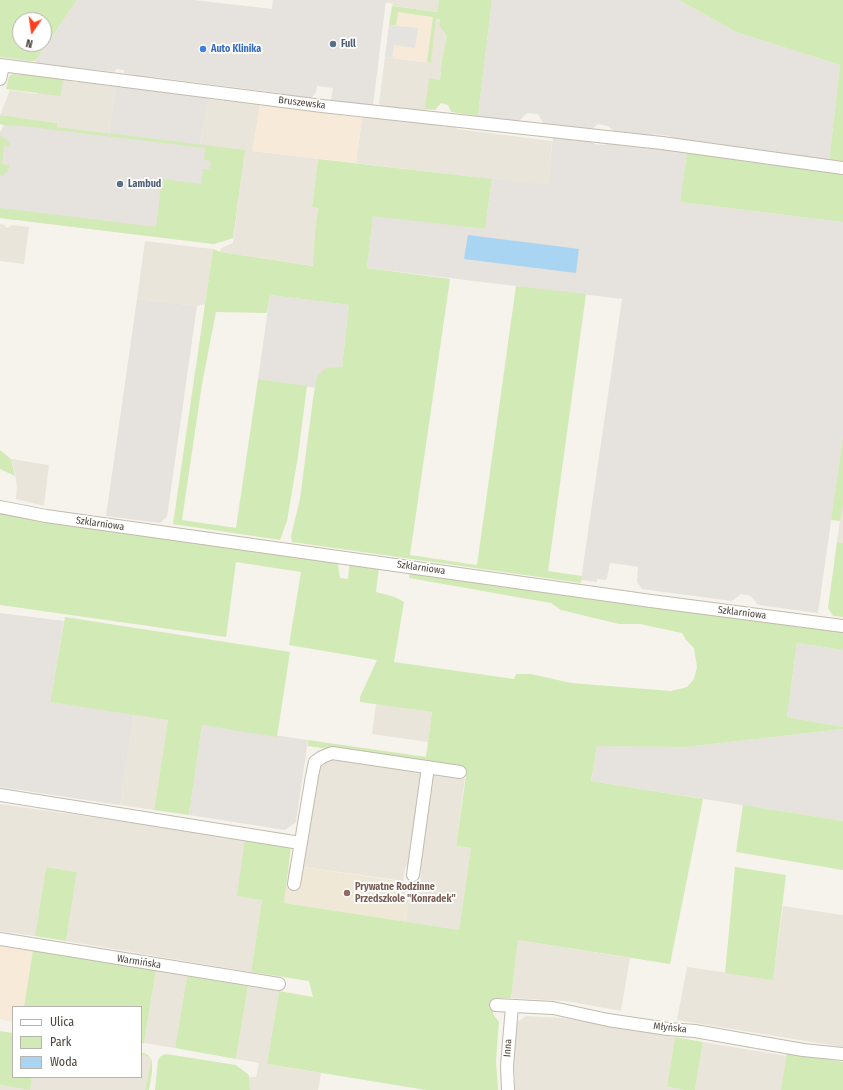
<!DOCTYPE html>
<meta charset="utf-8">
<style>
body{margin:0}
#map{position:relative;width:843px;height:1090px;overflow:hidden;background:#f6f3ec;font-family:"Fira Sans Condensed",sans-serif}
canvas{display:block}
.legend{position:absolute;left:12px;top:1006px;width:130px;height:72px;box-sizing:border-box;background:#fff;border:1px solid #b7b4b0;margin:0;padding:5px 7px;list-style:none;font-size:12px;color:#4b4439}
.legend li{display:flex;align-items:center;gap:8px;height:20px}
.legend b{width:20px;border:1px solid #b7b4b0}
.north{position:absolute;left:12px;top:12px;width:40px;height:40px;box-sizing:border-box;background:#fff;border:1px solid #b7b4b0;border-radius:50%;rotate:193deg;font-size:11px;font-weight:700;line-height:16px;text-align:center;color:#4b4439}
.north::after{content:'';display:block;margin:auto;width:14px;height:18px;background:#fc3f1d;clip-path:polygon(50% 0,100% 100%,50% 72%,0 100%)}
</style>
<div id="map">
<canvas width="843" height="1090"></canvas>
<ul class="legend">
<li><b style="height:5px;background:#fff"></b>Ulica</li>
<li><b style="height:11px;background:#d2eab5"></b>Park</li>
<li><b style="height:11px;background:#a9d4f2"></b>Woda</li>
</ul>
<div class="north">N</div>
</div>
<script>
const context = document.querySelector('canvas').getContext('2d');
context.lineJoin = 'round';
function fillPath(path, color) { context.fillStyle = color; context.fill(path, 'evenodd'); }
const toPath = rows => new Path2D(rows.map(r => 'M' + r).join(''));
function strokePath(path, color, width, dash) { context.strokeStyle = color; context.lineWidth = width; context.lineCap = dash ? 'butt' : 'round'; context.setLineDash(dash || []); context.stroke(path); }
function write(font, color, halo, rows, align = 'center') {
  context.font = font + ' "Fira Sans Condensed",sans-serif'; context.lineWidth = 3.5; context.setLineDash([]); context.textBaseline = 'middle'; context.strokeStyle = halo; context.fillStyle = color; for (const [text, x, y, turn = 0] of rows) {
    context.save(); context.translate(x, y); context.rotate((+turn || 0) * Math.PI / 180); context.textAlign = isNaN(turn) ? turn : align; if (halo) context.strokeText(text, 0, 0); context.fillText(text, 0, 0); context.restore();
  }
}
fillPath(toPath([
 [386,0,439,0,437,12,393,6,392,3,385,3],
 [436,18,440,19,439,26,447,36,442,60,440,80,429,79,425,115,383,110,379,103,385,57,422,62],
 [63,77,71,78,72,82,78,83,80,79,116,84,109,134,57,127,57,123,0,115,10,90,36,94],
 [208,99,260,105,253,151,318,159,312,206,318,207,315,231,314,266,220,252,221,248,233,243,245,150,200,145],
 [366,115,394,118,397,121,405,122,409,120,434,122,436,125,445,127,448,124,457,125,457,129,552,141,548,186,356,163,362,118],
 [0,224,5,225,6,228,13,225,29,227,24,264,0,261],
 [145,241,213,249,205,304,197,306,137,299],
 [11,459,49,465,44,506,16,499,17,487,15,472],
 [842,506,843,506,843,543,837,542],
 [376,704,432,712,428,742,372,734],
 [134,714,168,720,154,810,120,805],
 [330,759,418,772,422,775,408,865,405,868,403,881,304,867,319,767],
 [437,773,465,778,456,846,471,848,459,930,406,922,411,883,420,883,421,871,419,867,433,777],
 [0,804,245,839,262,900,251,972,66,941,77,872,46,867,35,936,0,931],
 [783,906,843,915,843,1047,677,1020,687,967,773,979],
 [518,940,630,958,621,1011,566,1001,511,998],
 [156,970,187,975,175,1048,144,1043],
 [248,986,279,991,267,1064,321,1073,318,1090,250,1090,249,1077,256,1077,259,1063,236,1059],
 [526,1016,563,1018,675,1037,667,1087,685,1090,515,1090,514,1062,517,1022],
 [703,1042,787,1056,781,1090,695,1090],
 [141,1055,147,1056,151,1060,145,1090,0,1090,0,1085,30,1090,32,1077,141,1077]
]), '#eae5da');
fillPath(toPath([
 [392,6,437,12,431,63,385,57],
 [260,105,362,118,356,163,252,151],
 [0,945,33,950,24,1007,13,1007,13,1022,0,1019]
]), '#f7ead8');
fillPath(toPath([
 [77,0,194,0,272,9,273,0,386,0,373,106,333,103,331,101,333,88,324,87,317,86,316,92,313,96,307,100,279,96,279,93,154,77,153,81,136,80,135,75,124,73,124,70,117,69,114,72,38,63,35,61],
 [492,0,679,0,736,32,840,65,829,162,672,140,670,136,653,134,653,137,614,131,608,126,598,124,592,129,588,128,588,129,544,124,538,114,527,113,519,121,478,116],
 [116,84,209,96,200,144,245,150,233,238,214,244,0,218,0,132,6,121,109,134],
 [553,136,591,141,595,144,604,145,608,143,687,152,680,202,843,222,843,437,818,613,758,605,751,596,741,594,732,601,642,589,637,582,638,567,627,565,610,563,607,578,605,580,597,579,597,582,581,580,622,299,367,268,373,215,485,229,492,179,548,185],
 [270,295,349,305,342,367,317,376,315,388,258,379],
 [137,299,197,306,167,517,160,523,106,516],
 [0,613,64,621,50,702,134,714,120,805,0,787],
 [797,643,843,650,843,727,787,717],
 [202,725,308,740,296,822,285,830,189,815],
 [843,729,843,821,591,781,597,746,686,747]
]), '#e6e2dd');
fillPath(toPath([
 [289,865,411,883,406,922,284,903]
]), '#efe8d6');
fillPath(toPath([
 [0,0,77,0,35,61,29,61,0,57],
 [20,20,44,20,44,44,20,44],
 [439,0,492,0,478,116,451,112,448,105,441,103,435,110,425,109,429,78,440,80,442,60,447,36,439,26,440,19,436,19,431,63,427,62,433,17,398,12,396,25,389,25,392,6,437,12],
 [679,0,843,0,843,164,829,162,840,65,736,32],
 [21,72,63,77,61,96,6,89,9,76,13,74,20,75],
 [0,115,57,123,57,127,245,150,233,238,214,244,0,218,0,208,156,227,162,179,201,184,203,169,210,169,211,161,204,160,205,148,23,126,3,125,0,124],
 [0,135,7,140,10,145,10,147,4,146,2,164,9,165,9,166,8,171,2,176,0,174],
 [687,152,843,172,843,222,680,202],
 [318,159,492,179,485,229,373,216,367,268,450,279,410,555,477,565,516,286,586,294,548,571,582,576,581,583,292,542,291,536,300,499,313,399,317,376,326,368,342,367,349,305,270,295,267,313,216,312,202,384,182,520,236,528,258,379,307,386,298,456,287,521,280,540,173,524,213,249,220,252,313,266,315,231,318,208,312,207],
 [843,437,843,506,840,521,831,520],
 [0,450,11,459,15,476,0,469],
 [0,511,333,562,338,564,340,578,348,579,349,567,351,563,379,567,376,592,395,597,404,602,394,662,514,679,516,674,531,674,571,683,671,691,687,687,694,679,697,667,694,648,686,640,682,633,640,624,619,624,561,610,551,603,409,578,410,571,843,631,843,650,797,643,787,717,843,727,843,729,686,747,597,746,591,781,703,799,670,964,518,940,511,998,495,998,493,1014,499,1022,496,1060,498,1090,426,1090,267,1064,279,991,313,997,309,981,251,972,262,900,237,896,245,839,291,847,284,903,459,930,471,848,456,846,467,769,308,746,308,740,426,757,432,712,360,702,360,697,377,660,289,645,301,572,236,562,226,637,0,605],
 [837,542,843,543,843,617,833,616,828,608],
 [65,617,290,652,277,737,202,725,189,815,154,810,168,720,50,702],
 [743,805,843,821,843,870,736,852],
 [46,867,77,872,66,941,35,936],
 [735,867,786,875,773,980,725,973],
 [33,950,156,970,144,1043,141,1043,141,1007,24,1007],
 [187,976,248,986,236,1059,175,1048],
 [0,1031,13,1033,13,1077,32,1077,30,1090,0,1085],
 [675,1037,703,1042,695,1090,685,1090,667,1087],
 [141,1052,148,1055,152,1061,152,1073,149,1090,145,1090,151,1060,147,1056,141,1055],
 [787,1052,843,1062,843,1090,781,1090],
 [166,1054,236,1065,249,1075,250,1090,155,1090,158,1060,161,1056]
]), '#d2eab5');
fillPath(toPath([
 [389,25,418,28,415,48,394,45,392,58,385,57]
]), '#e5e3e0');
fillPath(toPath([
 [468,235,579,249,576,273,464,259]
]), '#a9d4f2');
const minor = toPath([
 [0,65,322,106,662,143,843,168],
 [0,79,3,66],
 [0,507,46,516,651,601,843,626],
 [0,795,300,843],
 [413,875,428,767],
 [294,884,312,776,315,762,322,757,332,753,460,772],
 [0,939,279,984],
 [496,1005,553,1008,608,1020,668,1029,695,1031,803,1050,843,1054],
 [508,1090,507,1066,512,1006]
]);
strokePath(minor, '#c2bbae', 14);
strokePath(minor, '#fff', 12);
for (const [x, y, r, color] of [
 [333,44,4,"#5c6f8a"],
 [203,49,4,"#3f7fe0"],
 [120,184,4,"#5c6f8a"],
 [347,893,4,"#8d6e63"]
]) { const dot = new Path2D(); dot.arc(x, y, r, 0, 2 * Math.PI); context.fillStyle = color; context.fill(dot); strokePath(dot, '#fff', 1.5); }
write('bold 10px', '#4e5e75', '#fff', [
 ["Full",341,44],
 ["Lambud",128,184]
], 'left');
write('bold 10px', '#366cbe', '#fff', [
 ["Auto Klinika",211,49]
], 'left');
write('10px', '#4b4439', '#fff', [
 ["Bruszewska",302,103,7],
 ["Szklarniowa",100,524,8],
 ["Szklarniowa",421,568,8],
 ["Szklarniowa",742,613,7],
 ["Warmińska",139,962,9],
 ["Młyńska",670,1028,6],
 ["Inna",508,1048,-86]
]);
write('bold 10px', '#785e54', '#fff', [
 ["Prywatne Rodzinne",355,887],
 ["Przedszkole \"Konradek\"",355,899]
], 'left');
</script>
